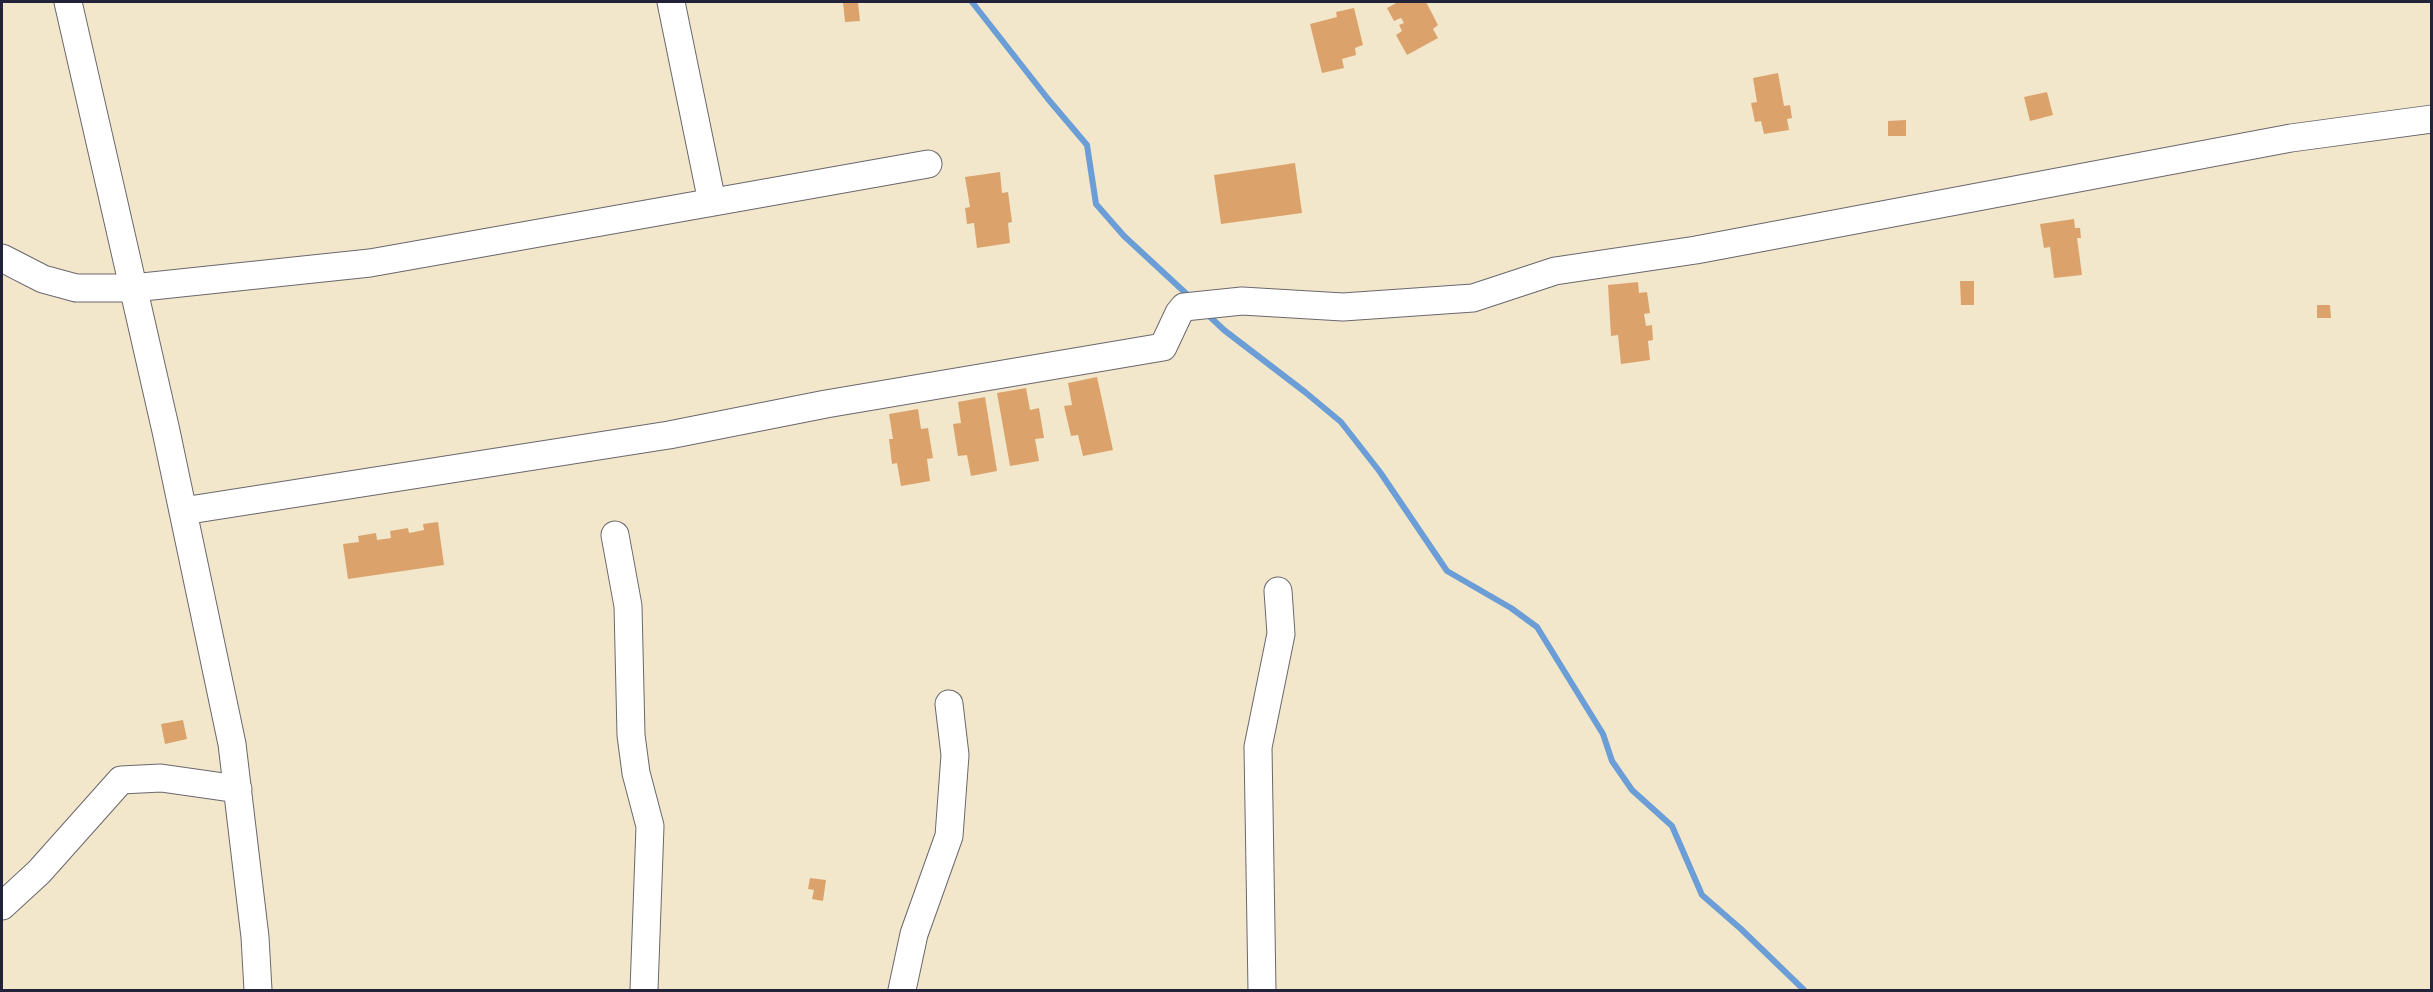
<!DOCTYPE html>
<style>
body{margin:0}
#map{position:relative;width:2433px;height:992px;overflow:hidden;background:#f2e7cb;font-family:Dekko,sans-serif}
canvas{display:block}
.frame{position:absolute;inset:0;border:3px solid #22223b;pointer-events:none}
</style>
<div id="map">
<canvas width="2433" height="992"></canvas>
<div class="frame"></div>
</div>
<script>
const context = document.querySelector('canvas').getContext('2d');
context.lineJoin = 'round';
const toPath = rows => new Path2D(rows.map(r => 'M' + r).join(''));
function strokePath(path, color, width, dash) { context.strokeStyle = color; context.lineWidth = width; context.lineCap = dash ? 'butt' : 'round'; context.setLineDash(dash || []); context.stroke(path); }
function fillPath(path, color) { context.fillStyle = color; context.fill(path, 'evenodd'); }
strokePath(toPath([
 [972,2,1048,99,1087,145,1096,204,1124,236,1191,298],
 [1207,314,1224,330,1305,392,1341,422,1380,472,1447,571,1511,608,1537,627,1603,734,1612,761,1632,790,1672,826,1702,895,1741,929,1804,990]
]), '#6b9dd6', 6);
fillPath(toPath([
 [843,2,858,2,860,21,845,22],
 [1398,2,1426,2,1438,25,1433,29,1438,38,1407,55,1396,35,1402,31,1399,25,1404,23,1401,18,1394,21,1387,8],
 [1354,8,1363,45,1355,48,1356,55,1342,59,1344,68,1322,73,1310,24,1337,17,1336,12],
 [1778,73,1784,106,1790,105,1792,118,1787,119,1789,130,1764,134,1761,121,1755,122,1751,103,1757,102,1753,78],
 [2047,92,2053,115,2030,121,2024,97],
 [1906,120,1906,136,1888,136,1888,121],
 [1295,163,1302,213,1221,224,1214,175],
 [1000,172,1002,193,1008,192,1012,222,1008,223,1010,243,977,248,974,223,967,224,965,208,970,207,965,177],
 [2074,219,2075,228,2080,228,2081,238,2077,238,2082,275,2054,278,2050,247,2044,248,2040,224],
 [1960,281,1974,281,1974,305,1961,305],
 [1638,282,1639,293,1647,292,1650,313,1644,314,1646,326,1652,325,1653,340,1648,341,1650,360,1621,364,1618,335,1611,336,1608,285],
 [2317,305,2330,305,2331,318,2317,318],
 [1097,377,1113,450,1083,456,1078,435,1071,436,1064,406,1072,405,1068,383],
 [1026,388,1030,410,1039,408,1044,438,1035,439,1039,461,1010,466,997,393],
 [985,397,997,471,971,476,967,455,958,456,953,424,961,423,958,402],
 [918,409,921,429,928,428,933,458,927,459,930,481,901,486,897,463,892,464,889,439,893,439,889,414],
 [438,522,444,565,348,579,343,544,359,542,358,536,376,533,377,540,391,538,390,531,408,528,409,533,424,530,423,524],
 [183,720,187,739,165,744,161,724],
 [810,878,826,880,823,901,812,899,814,890,808,889]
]), '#dba36b');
const minor = toPath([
 [68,2,166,431,232,744,255,937,258,990],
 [671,2,712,202],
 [2,258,43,279,76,288,133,288,370,263,928,164],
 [183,511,669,435,826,404,1163,347,1179,313,1184,307,1242,301,1343,307,1473,298,1555,271,1696,250,2291,138,2432,119],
 [615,535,628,606,631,735,636,773,650,826,644,990],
 [2,906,39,872,121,780,161,778,238,789],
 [902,990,914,934,949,836,955,755,949,704],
 [1262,990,1258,747,1281,634,1278,591]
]);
strokePath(minor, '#6b676d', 29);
strokePath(minor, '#fff', 27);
</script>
